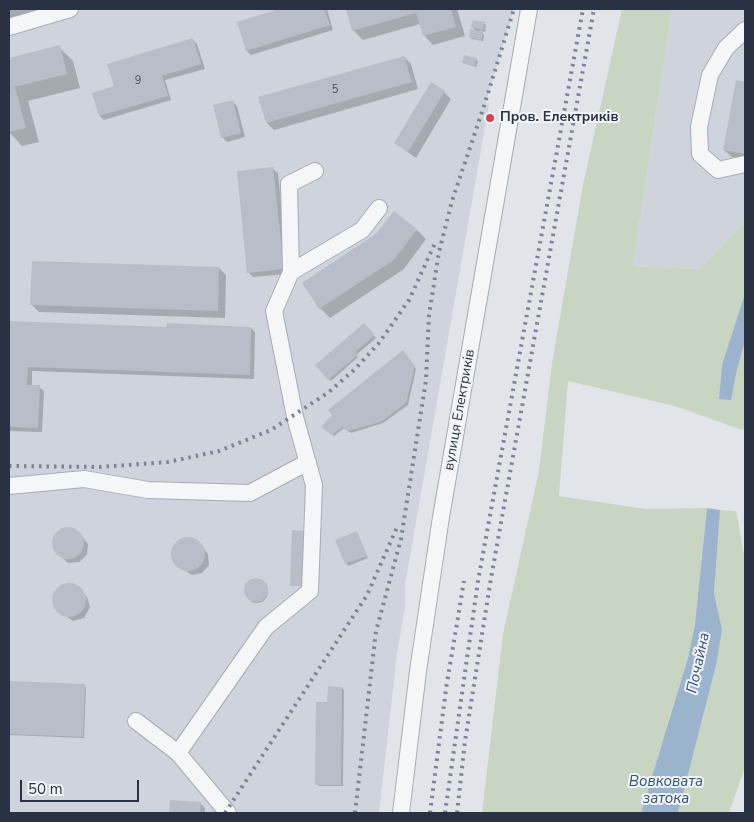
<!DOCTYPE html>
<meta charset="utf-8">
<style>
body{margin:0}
#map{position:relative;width:754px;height:822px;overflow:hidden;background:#e1e5ea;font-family:"Nunito Sans",sans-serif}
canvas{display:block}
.frame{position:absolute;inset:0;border:10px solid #293243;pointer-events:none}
.scale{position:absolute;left:20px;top:780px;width:119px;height:22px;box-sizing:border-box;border:2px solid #293243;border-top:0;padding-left:6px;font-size:15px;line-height:18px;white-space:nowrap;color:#293243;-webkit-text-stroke:4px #f1f4f8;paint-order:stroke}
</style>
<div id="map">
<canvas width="754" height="822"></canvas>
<div class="frame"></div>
<div class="scale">50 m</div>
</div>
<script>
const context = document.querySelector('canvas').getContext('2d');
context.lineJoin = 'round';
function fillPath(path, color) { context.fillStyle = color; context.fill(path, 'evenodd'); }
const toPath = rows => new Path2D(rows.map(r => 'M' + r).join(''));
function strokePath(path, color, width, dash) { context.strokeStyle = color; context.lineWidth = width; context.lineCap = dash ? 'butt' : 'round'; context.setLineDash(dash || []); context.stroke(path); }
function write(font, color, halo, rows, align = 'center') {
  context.font = font + ' "Nunito Sans",sans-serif'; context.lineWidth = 4; context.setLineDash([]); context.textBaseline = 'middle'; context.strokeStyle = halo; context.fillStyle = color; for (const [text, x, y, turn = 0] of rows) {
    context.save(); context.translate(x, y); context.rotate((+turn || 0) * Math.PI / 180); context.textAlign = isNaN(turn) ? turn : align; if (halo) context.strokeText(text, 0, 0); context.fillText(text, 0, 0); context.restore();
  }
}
fillPath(toPath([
 [9,9,514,9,486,102,489,104,405,585,405,607,397,654,379,813,9,813],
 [672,9,745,9,745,222,700,269,633,266]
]), '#cfd4dc');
fillPath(toPath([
 [622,9,672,9,633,266,700,269,745,222,745,428,742,430,675,406,568,381,559,496,646,509,707,508,695,624,688,658,641,813,482,813,503,634,539,471,552,363,583,185],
 [720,510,736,511,745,560,745,767,729,813,678,813,722,630,714,593]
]), '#c7d5c2');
fillPath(toPath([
 [745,294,745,341,737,369,731,400,719,399,722,365],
 [707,508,720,510,714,593,722,630,716,665,678,813,641,813,688,658,695,624]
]), '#9bb3cc');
fillPath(toPath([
 [9,9,53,9,9,22],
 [283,9,327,9,333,30,251,55,247,51,238,23],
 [347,9,457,9,465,36,433,45,424,35,420,24,363,40,353,30],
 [484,23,486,25,485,32,479,30,484,35,483,41,472,39,470,37,477,32,472,27],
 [193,40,197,44,205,69,165,80,171,100,104,120,100,116,93,94,115,87],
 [59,47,73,61,80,88,28,101,39,142,22,146,9,132,9,60],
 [404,57,411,64,418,89,274,130,267,123,260,98],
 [476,59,478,61,476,67,463,63],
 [737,81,745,83,745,159,732,157,724,150],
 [444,92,451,99,416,158,395,143],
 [232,101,237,106,245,137,227,142,222,137],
 [273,169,278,173,288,274,253,277,249,273],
 [417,230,426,239,404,269,330,318,320,308],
 [219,268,226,275,225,318,39,312,32,305],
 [9,322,168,329,251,328,255,332,254,379,32,371,32,386,39,387,44,391,42,432,9,431],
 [364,325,376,338,356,355,358,357,331,381,317,365],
 [405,354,416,369,408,405,383,423,351,433,344,428,334,436,323,427],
 [72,529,79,532,88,544,87,555,79,562,68,563,55,550,54,539,61,530],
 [357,532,368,558,348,566,337,540],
 [187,539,201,545,208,554,209,565,202,573,192,575,178,566,173,552,178,543],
 '246 592a11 11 0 1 1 22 0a11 11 0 1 1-22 0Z',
 [70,584,75,585,87,597,90,607,84,618,73,621,56,609,53,597,59,588],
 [9,682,84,685,86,687,84,738,9,735],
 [342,688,344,690,343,786,319,786,317,784,329,703],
 [171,802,200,803,205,808,205,813,171,813]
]), '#0003');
fillPath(toPath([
 [279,9,324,9,330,25,246,51,237,22],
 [346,9,451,9,456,27,423,36,416,13,352,31],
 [473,20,485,22,483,30,471,27],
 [470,29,483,32,481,40,469,37],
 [193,38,201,64,162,76,168,96,99,116,92,93,114,86,107,64],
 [60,45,67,74,15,87,26,128,9,132,9,58],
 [464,55,476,58,475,66,462,63],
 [404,56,412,82,266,123,258,97],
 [736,80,745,82,745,154,723,150],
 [431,82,445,91,408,152,394,143],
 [233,100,241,133,221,138,213,105],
 [273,167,284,269,247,273,237,171],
 [394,211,417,229,394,260,319,309,302,283,377,233],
 [32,261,219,267,218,311,30,305],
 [9,321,166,327,167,323,251,327,250,375,28,367,27,385,40,385,38,428,9,427],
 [364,323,375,335,355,352,358,355,328,380,315,365],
 [403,350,415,366,406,403,381,422,348,431,342,427,332,435,321,427,332,415,328,410],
 '52 543a16 16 0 1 1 32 0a16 16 0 1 1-32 0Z',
 [292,530,306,531,304,586,290,586],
 [357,531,367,556,345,564,335,540],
 '171 554a17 17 0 1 1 34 0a17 17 0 1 1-34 0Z',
 '244 590a12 12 0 1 1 24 0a12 12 0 1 1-24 0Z',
 '52 600a17 17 0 1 1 34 0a17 17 0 1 1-34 0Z',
 [9,681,85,684,83,737,9,734],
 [328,686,342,687,341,785,315,785,316,702,327,702],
 [170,800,201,802,200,813,169,813]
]), '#b8bec8');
const minor = toPath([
 [9,27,70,9],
 [745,30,726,48,710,75,699,127,700,154,718,170,745,164],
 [291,272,362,230,379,208],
 [9,486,84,479,148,490,250,493,308,462],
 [136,721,178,753,228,813],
 [178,753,266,627,310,591,314,485,295,417,274,311,291,272,289,184,315,171],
 [401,813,418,671,441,517,529,9]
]);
strokePath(minor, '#a6acb5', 18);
strokePath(minor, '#f4f6f8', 16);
strokePath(toPath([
 [9,466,100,467,168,462,219,451,271,430,329,392,355,369,379,343,409,300,436,241],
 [225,813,367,595,398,525],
 [355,813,376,631,401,539,420,418,426,380,429,315,439,252,452,201,485,103,514,9],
 [430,813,446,689,464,581],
 [445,813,478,581,583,9],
 [457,813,465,741,491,578,594,9]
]), '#7a8495', 4, [2.5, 5]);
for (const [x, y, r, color] of [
 [490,118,5,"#d44258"]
]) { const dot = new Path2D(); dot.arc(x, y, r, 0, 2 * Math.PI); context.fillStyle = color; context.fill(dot); strokePath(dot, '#f1f4f8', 2); }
write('11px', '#4d5564', null, [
 ["9",138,81],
 ["5",335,90]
]);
write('bold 14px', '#293243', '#f1f4f8', [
 ["Пров. Електриків",500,118]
], 'left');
write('14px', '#293243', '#f1f4f8', [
 ["вулиця Електриків",460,410,-80]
]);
write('italic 15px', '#315179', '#f1f4f8', [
 ["Почайна",699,663,-78],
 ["Вовковата",666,782],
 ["затока",666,799]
]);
</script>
